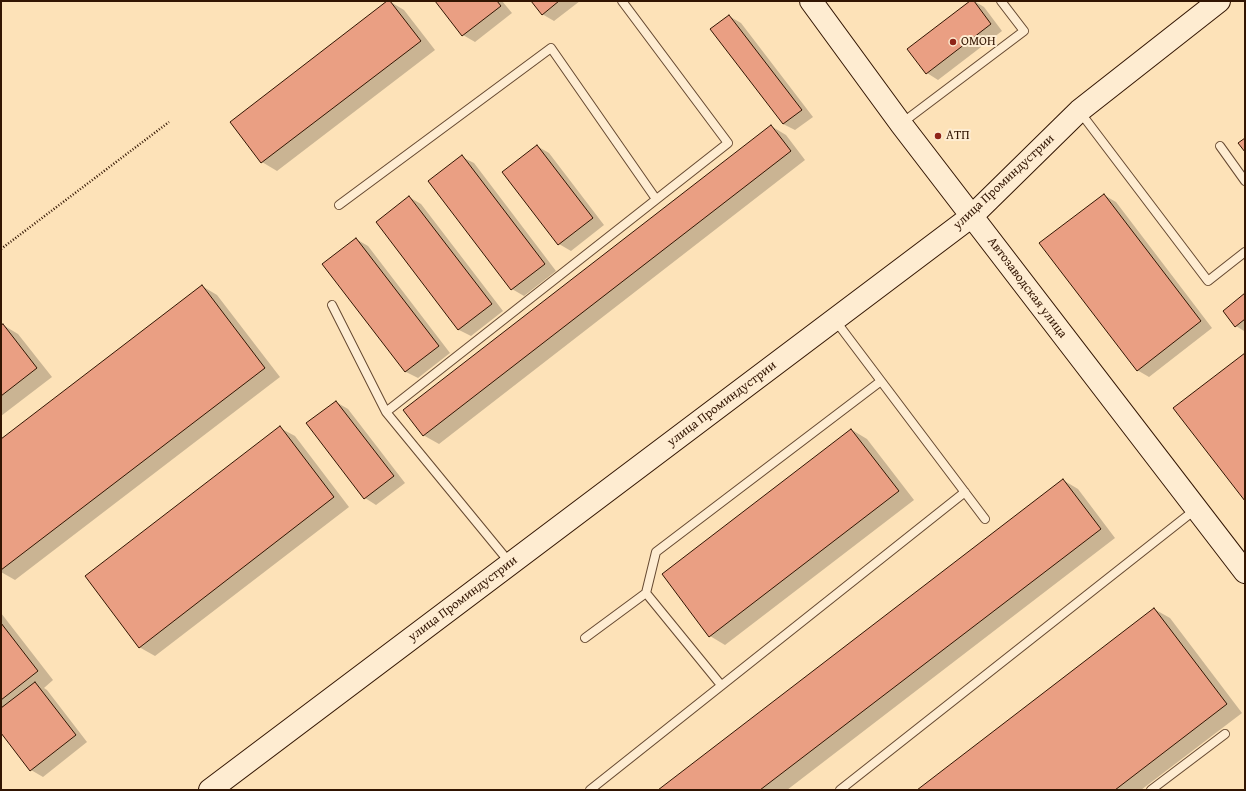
<!DOCTYPE html>
<meta charset="utf-8">
<style>
body{margin:0}
#map{position:relative;width:1246px;height:791px;overflow:hidden;background:#fde2b8;font-family:"Gentium Book Plus",serif}
canvas{display:block}
.frame{position:absolute;inset:0;border:2px solid #321502;pointer-events:none}
</style>
<div id="map">
<canvas width="1246" height="791"></canvas>
<div class="frame"></div>
</div>
<script>
const context = document.querySelector('canvas').getContext('2d');
context.lineJoin = 'round';
function fillPath(path, color) { context.fillStyle = color; context.fill(path, 'evenodd'); }
const toPath = rows => new Path2D(rows.map(r => 'M' + r).join(''));
function strokePath(path, color, width, dash) { context.strokeStyle = color; context.lineWidth = width; context.lineCap = dash ? 'butt' : 'round'; context.setLineDash(dash || []); context.stroke(path); }
function write(font, color, halo, rows, align = 'center') {
  context.font = font + ' "Gentium Book Plus",serif'; context.lineWidth = 4; context.setLineDash([]); context.textBaseline = 'middle'; context.strokeStyle = halo; context.fillStyle = color; for (const [text, x, y, turn = 0] of rows) {
    context.save(); context.translate(x, y); context.rotate((+turn || 0) * Math.PI / 180); context.textAlign = isNaN(turn) ? turn : align; if (halo) context.strokeText(text, 0, 0); context.fillText(text, 0, 0); context.restore();
  }
}
fillPath(toPath([
 [389,1,404,10,435,50,277,171,262,162],
 [437,1,502,1,512,13,475,42,463,35],
 [533,1,580,1,554,21,542,14],
 [971,1,974,1,984,7,1002,31,938,80,927,73],
 [729,16,741,23,813,117,795,130,783,124],
 [771,126,786,135,805,160,439,444,423,435],
 [537,146,549,153,604,225,571,251,559,244],
 [462,157,474,163,556,271,524,296,512,289],
 [1104,195,1116,202,1212,328,1149,377,1137,370],
 [409,197,421,204,503,311,471,336,459,330,377,222],
 [356,239,368,246,450,353,418,378,406,372,324,264],
 [202,286,217,295,280,377,15,580,1,572,1,441],
 [1245,295,1245,329,1244,331,1236,326],
 [3,325,18,334,52,377,1,416,1,326],
 [336,402,348,409,405,483,376,505,365,498],
 [280,428,295,436,349,507,155,656,139,647],
 [852,430,867,439,914,500,725,645,710,636],
 [1063,480,1078,489,1115,538,787,790,660,790],
 [1154,609,1170,618,1242,713,1141,790,919,790],
 [1,613,53,680,44,688,47,690,87,742,43,777,31,770,1,731]
]), '#0003');
const building = toPath([
 [387,1,390,1,421,41,261,163,230,122,387,1],
 [435,1,497,1,501,6,462,36,435,1],
 [531,1,559,1,542,15,531,1],
 [970,1,974,1,991,24,926,74,907,49,970,1],
 [729,15,802,110,783,124,710,29,729,15],
 [771,125,791,151,423,436,403,410,771,125],
 [1245,138,1245,152,1238,143,1245,138],
 [537,145,593,218,558,245,502,172,537,145],
 [462,155,545,264,511,290,428,181,462,155],
 [1104,194,1201,321,1137,371,1039,243,1104,194],
 [409,196,492,304,458,330,376,222,409,196],
 [356,238,439,346,405,372,322,264,356,238],
 [202,285,265,368,1,570,1,439,202,285],
 [1245,293,1245,319,1235,327,1223,311,1245,293],
 [3,324,37,368,1,396,1,325,3,324],
 [1245,353,1245,501,1173,408,1245,353],
 [336,401,394,476,364,499,306,423,336,401],
 [280,426,334,497,139,648,85,576,280,426],
 [851,429,899,491,709,637,662,574,851,429],
 [1063,479,1101,529,760,790,658,790,1063,479],
 [1154,608,1227,704,1115,790,917,790,1154,608],
 [1,623,38,671,1,700,1,623],
 [35,682,76,735,30,771,1,733,1,708,35,682]
]);
fillPath(building, '#ea9f83');
strokePath(building, '#321502', 1);
const service = toPath([
 [1080,112,1208,281,1245,252],
 [902,123,1024,31,1001,1],
 [1220,146,1245,181],
 [339,205,551,48,656,199],
 [332,305,386,412],
 [835,320,985,519],
 [510,563,386,412,728,143,622,1],
 [646,593,656,552,881,381],
 [585,638,646,593,721,685],
 [590,790,965,492],
 [840,790,1196,509],
 [1151,790,1225,734]
]);
const secondary = toPath([
 [811,1,901,124,1245,572],
 [210,790,972,216,1079,111,1219,1]
]);
strokePath(service, '#654830', 10);
strokePath(secondary, '#321502', 24);
strokePath(toPath([
 [1,249,169,122]
]), '#321502', 2.5, [1, 2]);
strokePath(service, '#feecd1', 8);
strokePath(secondary, '#feecd1', 22);
for (const [x, y, r, color] of [
 [953,42,4,"#8f2418"],
 [938,136,4,"#8f2418"]
]) { const dot = new Path2D(); dot.arc(x, y, r, 0, 2 * Math.PI); context.fillStyle = color; context.fill(dot); strokePath(dot, '#feecd1', 1.5); }
write('13px', '#321502', '#feecd1', [
 ["ОМОН",961,42],
 ["АТП",946,136]
], 'left');
write('13px', '#321502', '#feecd1', [
 ["улица Проминдустрии",1004,182,-43],
 ["Автозаводская улица",1027,288,53],
 ["улица Проминдустрии",722,404,-37],
 ["улица Проминдустрии",463,599,-37]
]);
</script>
